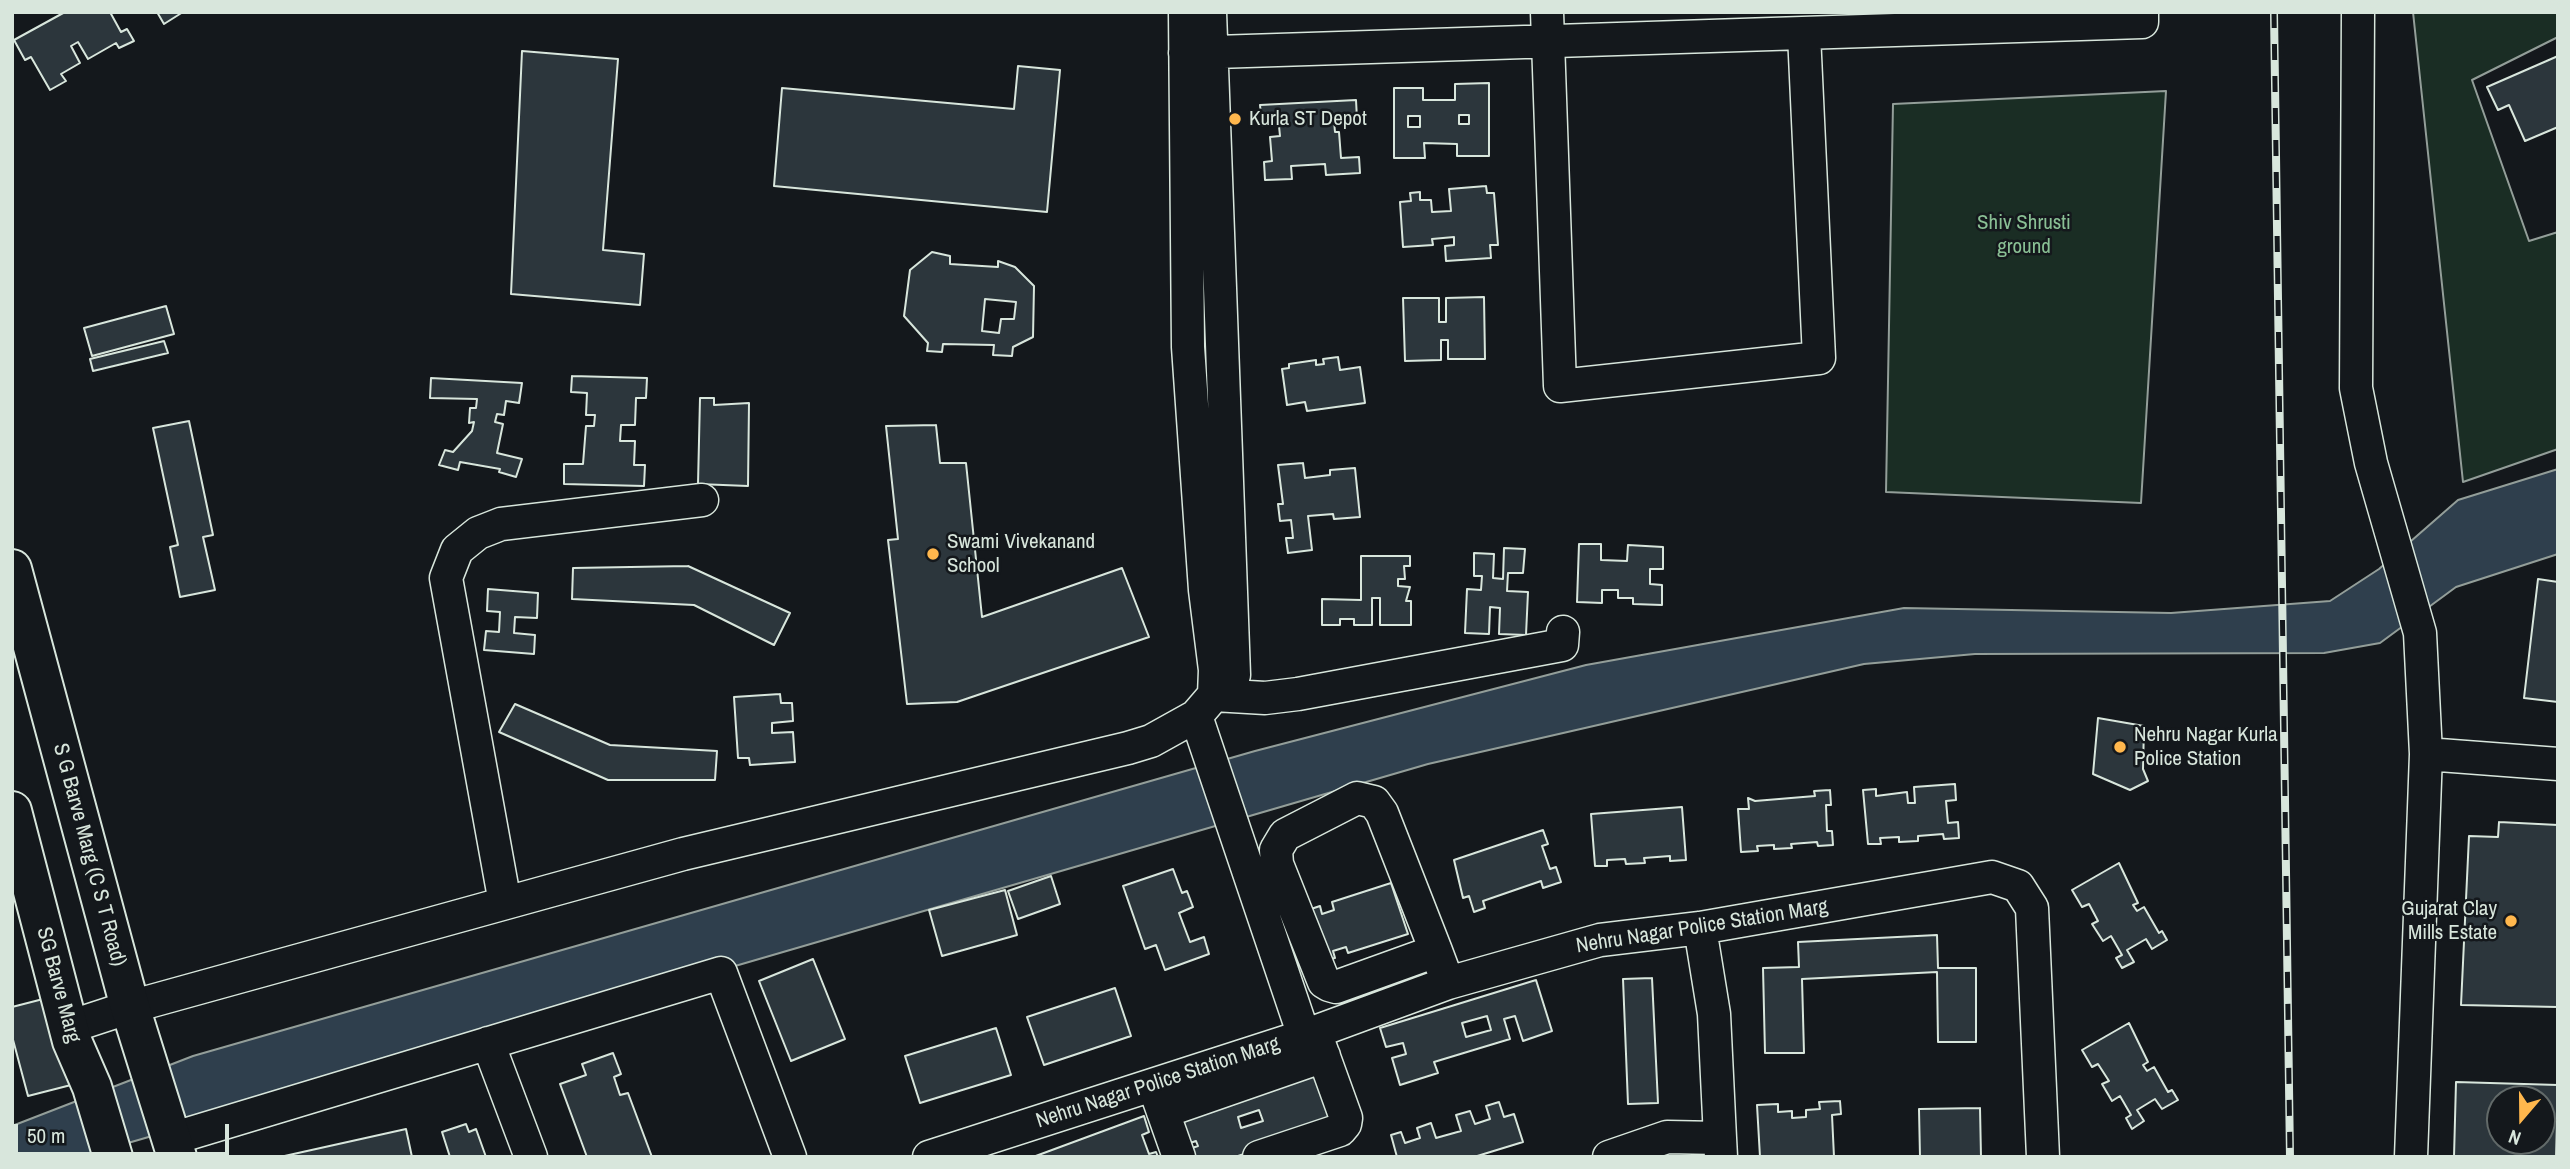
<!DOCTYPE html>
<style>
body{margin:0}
#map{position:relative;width:2570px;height:1169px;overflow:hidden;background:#14181c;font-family:"Archivo Narrow",sans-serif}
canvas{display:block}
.frame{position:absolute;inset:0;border:14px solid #d8e6dc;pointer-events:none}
.north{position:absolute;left:2486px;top:1085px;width:70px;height:70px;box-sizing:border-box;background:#14181c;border:2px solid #626a69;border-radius:50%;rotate:200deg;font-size:19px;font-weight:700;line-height:28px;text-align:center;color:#d8e6dc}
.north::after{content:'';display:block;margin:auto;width:24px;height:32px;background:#ffb74d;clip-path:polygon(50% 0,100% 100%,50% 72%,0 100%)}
.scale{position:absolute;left:14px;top:1124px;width:215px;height:32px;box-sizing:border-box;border:4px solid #d8e6dc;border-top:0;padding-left:9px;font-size:21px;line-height:24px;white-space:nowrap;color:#d8e6dc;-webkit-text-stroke:5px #14181c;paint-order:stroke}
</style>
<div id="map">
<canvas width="2570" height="1169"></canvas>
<div class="frame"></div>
<div class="north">N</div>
<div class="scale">50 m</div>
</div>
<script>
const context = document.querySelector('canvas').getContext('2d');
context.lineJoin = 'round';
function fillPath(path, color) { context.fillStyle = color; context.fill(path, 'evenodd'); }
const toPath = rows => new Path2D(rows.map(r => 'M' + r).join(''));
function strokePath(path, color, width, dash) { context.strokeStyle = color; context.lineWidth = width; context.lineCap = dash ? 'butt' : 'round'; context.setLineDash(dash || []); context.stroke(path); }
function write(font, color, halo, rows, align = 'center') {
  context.font = font + ' "Archivo Narrow",sans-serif'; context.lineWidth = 5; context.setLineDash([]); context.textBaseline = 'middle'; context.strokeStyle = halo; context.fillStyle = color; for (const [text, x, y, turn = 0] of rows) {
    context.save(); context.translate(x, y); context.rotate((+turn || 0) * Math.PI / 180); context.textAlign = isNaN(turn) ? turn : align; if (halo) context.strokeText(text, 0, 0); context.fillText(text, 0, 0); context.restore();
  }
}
const green = toPath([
 [2413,12,2558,12,2558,37,2472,80,2529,241,2558,232,2558,449,2463,482,2413,12],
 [2166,91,2141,503,1886,492,1893,104,2166,91]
]);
fillPath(green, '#1a2d24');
strokePath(green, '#939e99', 2);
const water = toPath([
 [2558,469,2558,554,2456,587,2380,643,2324,653,1975,654,1864,664,1428,764,80,1157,12,1157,12,1126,193,1056,1255,751,1586,665,1904,608,2171,613,2330,601,2379,569,2458,500,2558,469]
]);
fillPath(water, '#2f3f4d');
strokePath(water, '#939e99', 2);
const building = toPath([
 [65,12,110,12,121,32,127,29,134,41,119,48,116,43,88,59,78,42,71,46,80,63,61,74,66,81,50,90,31,57,25,60,14,40,65,12],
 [157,12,183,12,164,24,157,12],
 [522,51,618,59,603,250,644,254,640,305,511,294,522,51],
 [2558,56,2558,127,2525,141,2509,105,2498,110,2487,87,2558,56],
 [1018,66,1060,70,1047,212,774,186,782,88,1014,109,1018,66],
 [1489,83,1489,156,1457,156,1457,144,1424,143,1425,158,1394,158,1394,88,1423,88,1423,100,1455,100,1455,84,1489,83],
 [1459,115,1469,115,1469,124,1459,124,1459,115],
 [1408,116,1420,116,1420,127,1408,127,1408,116],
 [1356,100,1357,119,1334,121,1335,132,1339,132,1341,158,1359,157,1360,173,1326,175,1325,164,1291,166,1292,179,1265,180,1264,162,1272,161,1270,137,1280,136,1279,126,1262,126,1260,105,1356,100],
 [1486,186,1487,193,1494,193,1498,245,1490,245,1491,258,1446,261,1445,246,1454,245,1454,237,1432,239,1433,245,1403,247,1400,202,1411,201,1410,193,1420,192,1420,200,1431,200,1432,212,1451,211,1449,189,1486,186],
 [932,252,950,256,950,264,998,267,998,261,1015,267,1034,286,1033,337,1013,347,1012,356,993,355,994,345,943,344,942,352,927,351,928,343,904,316,910,270,932,252],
 [985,299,1016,302,1014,319,1001,319,999,333,982,331,985,299],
 [1484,297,1485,359,1448,359,1448,340,1441,340,1441,360,1405,361,1403,298,1439,298,1439,322,1446,322,1446,298,1484,297],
 [166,306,174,334,92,356,84,328,166,306],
 [164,341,168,353,93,371,90,359,164,341],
 [1338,357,1340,370,1360,367,1365,403,1307,411,1305,402,1287,405,1282,369,1289,368,1289,364,1316,360,1316,365,1324,364,1323,359,1338,357],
 [572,376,647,378,646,398,636,398,635,425,621,425,620,441,635,441,634,465,645,465,644,486,564,484,564,464,583,464,586,426,594,426,595,415,586,415,587,393,571,392,572,376],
 [431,378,522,383,519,403,506,401,504,415,497,414,495,422,503,424,497,453,522,459,516,477,499,472,500,469,460,462,458,470,439,465,445,450,453,452,472,431,474,422,469,423,470,408,476,408,477,399,430,398,431,378],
 [700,398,714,398,714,405,749,403,748,486,698,484,700,398],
 [189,421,213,535,203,537,215,590,180,597,170,547,178,545,153,428,189,421],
 [936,425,940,463,966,463,982,617,1122,568,1149,637,957,702,907,704,888,540,898,539,886,426,936,425],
 [1303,463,1305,478,1330,475,1330,470,1355,468,1360,517,1334,519,1333,514,1308,516,1312,550,1288,553,1286,538,1293,538,1291,520,1280,521,1278,504,1283,504,1278,465,1303,463],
 [1579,544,1601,544,1601,560,1627,561,1628,545,1663,547,1663,569,1650,569,1650,584,1662,585,1662,605,1633,604,1633,598,1618,598,1618,590,1602,590,1602,603,1577,602,1579,544],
 [1504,548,1525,549,1523,573,1508,573,1507,591,1528,592,1526,635,1499,634,1500,608,1490,607,1489,634,1465,633,1467,589,1481,590,1482,576,1474,576,1474,553,1494,554,1493,578,1503,579,1504,548],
 [1361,556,1410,556,1410,566,1404,566,1405,579,1398,579,1398,586,1410,587,1406,601,1411,601,1411,625,1380,625,1380,598,1372,598,1372,625,1354,625,1354,619,1340,619,1340,625,1322,625,1322,599,1361,600,1361,556],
 [688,566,790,613,774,645,694,605,572,599,573,568,688,566],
 [2538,579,2558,582,2558,702,2524,698,2538,579],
 [488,589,538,593,537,618,515,617,514,633,535,635,534,654,484,650,486,631,499,632,500,612,487,611,488,589],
 [780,694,781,703,792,703,793,721,772,723,772,733,793,732,795,762,750,765,749,758,738,758,734,697,780,694],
 [515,704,610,745,717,751,715,780,608,780,499,732,515,704],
 [2098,718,2144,726,2143,769,2148,781,2130,790,2093,774,2098,718],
 [1955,784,1956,800,1946,801,1948,823,1958,822,1959,838,1944,839,1943,834,1918,836,1918,841,1899,842,1899,837,1880,838,1881,844,1868,844,1863,790,1876,789,1876,796,1907,792,1908,803,1915,803,1914,787,1955,784],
 [1830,790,1831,805,1826,805,1827,831,1832,831,1833,845,1818,846,1817,842,1791,844,1792,848,1774,849,1774,845,1757,846,1758,851,1741,852,1738,809,1749,809,1748,798,1755,801,1815,796,1814,791,1830,790],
 [1682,807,1686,860,1670,861,1670,856,1644,858,1645,863,1626,864,1625,859,1607,860,1607,866,1595,866,1591,814,1682,807],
 [2499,822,2558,825,2558,1007,2461,1005,2469,836,2498,837,2499,822],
 [1543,830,1548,844,1542,846,1550,869,1556,867,1561,882,1543,888,1541,881,1483,901,1485,908,1474,912,1469,896,1463,898,1454,860,1543,830],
 [2119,863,2138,903,2133,905,2137,911,2144,907,2159,933,2162,931,2167,940,2152,949,2146,939,2127,950,2134,962,2122,968,2116,958,2122,955,2111,936,2103,941,2092,924,2098,921,2089,904,2082,907,2072,890,2119,863],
 [1173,869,1182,893,1187,891,1193,907,1179,913,1190,942,1204,937,1209,954,1165,970,1156,945,1145,949,1123,886,1173,869],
 [1051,876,1060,904,1018,919,1008,891,1051,876],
 [1391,883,1408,934,1348,953,1346,947,1333,951,1335,958,1322,961,1305,911,1320,906,1322,914,1334,910,1332,902,1391,883],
 [1005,890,1017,935,942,956,929,910,1005,890],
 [1937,935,1938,968,1976,968,1976,1042,1938,1042,1937,972,1802,979,1804,1053,1765,1053,1763,968,1799,967,1798,942,1937,935],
 [813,959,845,1039,791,1061,759,981,813,959],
 [1652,978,1658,1103,1628,1104,1623,979,1652,978],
 [1536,980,1552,1031,1523,1041,1515,1016,1504,1019,1510,1039,1434,1062,1438,1073,1400,1085,1392,1058,1406,1054,1403,1043,1386,1047,1380,1028,1536,980],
 [1487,1016,1491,1030,1466,1037,1462,1023,1487,1016],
 [1115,988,1131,1036,1044,1065,1027,1017,1115,988],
 [47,998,71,1085,28,1096,12,1036,12,1007,47,998],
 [2129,1023,2148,1062,2143,1065,2147,1071,2154,1067,2168,1092,2172,1090,2178,1100,2162,1109,2155,1099,2137,1110,2144,1121,2132,1129,2126,1118,2131,1115,2120,1096,2112,1101,2102,1084,2109,1081,2098,1064,2092,1067,2082,1050,2129,1023],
 [996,1028,1011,1075,920,1103,905,1056,996,1028],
 [613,1053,621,1074,614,1077,620,1095,628,1093,652,1157,587,1157,560,1084,586,1075,582,1064,613,1053],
 [1321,1064,1340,1122,1235,1157,1185,1157,1183,1151,1198,1146,1196,1141,1181,1146,1170,1114,1321,1064],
 [2456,1082,2558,1085,2556,1157,2454,1157,2456,1082],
 [2500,1099,2542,1099,2542,1141,2500,1141,2500,1099],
 [1840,1101,1841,1114,1832,1115,1834,1157,1760,1157,1757,1105,1778,1104,1778,1112,1792,1111,1792,1118,1806,1117,1806,1110,1820,1109,1819,1102,1840,1101],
 [1499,1102,1504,1117,1514,1114,1523,1142,1474,1157,1397,1157,1391,1135,1401,1132,1405,1143,1420,1138,1417,1128,1431,1123,1436,1138,1461,1131,1456,1115,1470,1111,1475,1124,1490,1119,1486,1106,1499,1102],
 [1980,1108,1981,1157,1920,1157,1919,1109,1980,1108],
 [1259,1110,1263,1121,1241,1128,1238,1117,1259,1110],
 [1144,1116,1149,1132,1142,1135,1149,1154,1156,1152,1158,1157,1033,1157,1144,1116],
 [466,1124,469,1132,476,1129,486,1157,450,1157,442,1132,466,1124],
 [406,1129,412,1157,280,1157,406,1129]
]);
fillPath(building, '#2c363c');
strokePath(building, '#d8e6dc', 2);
const minor = toPath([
 [1210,12,1234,675],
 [1547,12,1560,386,1819,358,1804,34],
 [2358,12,2356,388,2371,463,2420,633,2426,754,2411,1157],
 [1185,53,2142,22,2142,12],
 [1214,695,1265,698,1298,694,1562,645,1563,632],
 [1196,716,1304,1036],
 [2426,754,2558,764],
 [505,903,446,578,457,550,478,533,501,524,702,500],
 [1700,928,1714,1014,1720,1138],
 [1436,951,1336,987,1329,985,1324,982,1277,864,1276,850,1285,835,1357,798,1374,802,1382,813,1436,951,1448,983],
 [69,1027,130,1007,683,854,1128,748,1151,741,1196,716,1214,695,1215,670,1205,590,1188,347,1185,12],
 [488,1043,531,1157],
 [1156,1092,1179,1157],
 [1163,1112,1324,1056],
 [171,1139,721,973,790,1157],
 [929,1157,1304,1036,1448,983,1600,940,1700,928,1992,877,2018,886,2032,908,2043,1157],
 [1259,1157,1340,1130,1345,1124,1346,1118,1315,1032],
 [1609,1157,1667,1137,1720,1138,1721,1157]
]);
const major = toPath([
 [12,569,130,1007,177,1157],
 [12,811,72,1041,92,1087,113,1157]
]);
strokePath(minor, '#d8e6dc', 35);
strokePath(major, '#d8e6dc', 42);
strokePath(minor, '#14181c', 32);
strokePath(major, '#14181c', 38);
const rail = toPath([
 [2274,12,2290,1157]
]);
strokePath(rail, '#d8e6dc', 8);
strokePath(rail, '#14181c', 5, [16]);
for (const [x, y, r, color] of [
 [1235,119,7,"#ffb74d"],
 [933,554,7,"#ffb74d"],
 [2120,747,7,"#ffb74d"],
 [2511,921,7,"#ffb74d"]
]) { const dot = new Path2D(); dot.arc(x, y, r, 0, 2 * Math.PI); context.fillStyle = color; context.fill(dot); strokePath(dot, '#14181c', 2.5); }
write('21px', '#d8e6dc', '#14181c', [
 ["Kurla ST Depot",1249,119],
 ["Swami Vivekanand",947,542],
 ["School",947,566],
 ["Nehru Nagar Kurla",2134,735],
 ["Police Station",2134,759],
 ["Gujarat Clay",2497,909,"right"],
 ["Mills Estate",2497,933,"right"]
], 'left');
write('21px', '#8ac095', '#14181c', [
 ["Shiv Shrusti",2024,223],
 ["ground",2024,247]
]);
write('21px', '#d8e6dc', '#14181c', [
 ["S G Barve Marg (C S T Road)",89,855,75],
 ["Nehru Nagar Police Station Marg",1702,927,-9],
 ["SG Barve Marg",58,985,75],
 ["Nehru Nagar Police Station Marg",1158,1083,-18]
]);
</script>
